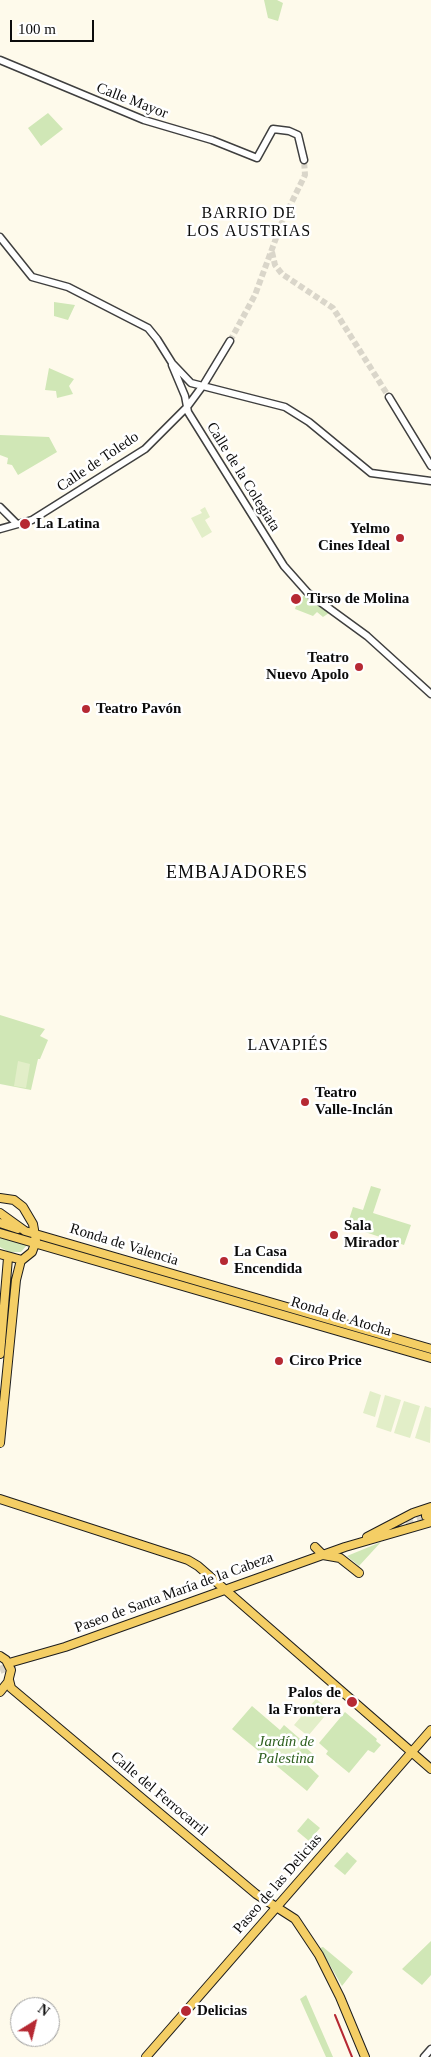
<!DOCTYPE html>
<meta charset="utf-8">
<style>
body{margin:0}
#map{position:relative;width:431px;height:2057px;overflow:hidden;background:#fefaeb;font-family:Georgia,serif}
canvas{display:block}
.north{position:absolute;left:10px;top:1997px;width:50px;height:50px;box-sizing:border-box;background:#fff;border:1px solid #9e9e9e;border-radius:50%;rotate:36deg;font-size:14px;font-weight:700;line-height:20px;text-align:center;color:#0c0c0c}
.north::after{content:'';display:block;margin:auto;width:18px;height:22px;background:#b62933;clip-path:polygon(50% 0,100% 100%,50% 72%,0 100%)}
.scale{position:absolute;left:10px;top:20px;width:84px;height:22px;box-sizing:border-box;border:2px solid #0c0c0c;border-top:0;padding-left:6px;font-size:15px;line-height:18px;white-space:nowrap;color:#0c0c0c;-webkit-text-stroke:4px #fff;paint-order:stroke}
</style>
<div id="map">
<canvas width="431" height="2057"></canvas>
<div class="north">N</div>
<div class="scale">100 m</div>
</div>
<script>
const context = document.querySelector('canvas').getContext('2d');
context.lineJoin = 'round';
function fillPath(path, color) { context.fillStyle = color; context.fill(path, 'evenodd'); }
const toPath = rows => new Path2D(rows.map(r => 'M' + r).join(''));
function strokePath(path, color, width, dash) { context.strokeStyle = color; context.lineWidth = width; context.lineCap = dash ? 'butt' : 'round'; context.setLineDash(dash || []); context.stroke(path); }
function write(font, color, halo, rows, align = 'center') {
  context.font = font + ' Georgia,serif'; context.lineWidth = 5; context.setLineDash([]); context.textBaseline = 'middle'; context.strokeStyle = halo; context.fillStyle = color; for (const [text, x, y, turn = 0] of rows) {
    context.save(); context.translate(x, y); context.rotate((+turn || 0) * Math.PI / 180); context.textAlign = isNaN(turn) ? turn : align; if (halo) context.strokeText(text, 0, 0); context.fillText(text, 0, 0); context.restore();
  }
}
fillPath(toPath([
 [264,0,277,0,283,3,278,21,268,18],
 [48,113,63,129,41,146,28,128],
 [54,302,75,305,68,320,54,316],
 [49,368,74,379,69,386,73,394,57,398,56,391,45,390],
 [0,435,49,437,57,452,18,475,12,465,7,464,8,458,0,455],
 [305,595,329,613,323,617,317,612,313,616,295,609,298,600],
 [0,1015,45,1029,40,1036,48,1040,40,1059,38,1059,31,1090,0,1084],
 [371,1186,381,1189,373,1213,411,1225,404,1245,347,1226,353,1207,363,1210],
 [0,1238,27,1245,21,1252,9,1252,0,1247],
 [381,1542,359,1566,347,1556],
 [252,1706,280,1730,284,1725,306,1744,304,1746,313,1754,305,1763,319,1776,307,1791,232,1729],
 [345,1712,377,1739,376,1741,381,1745,374,1753,368,1750,349,1773,326,1754,328,1751,319,1743],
 [308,1818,320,1828,309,1841,297,1831],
 [347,1852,357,1861,345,1875,334,1866],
 [431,1941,431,1975,422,1985,402,1969],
 [323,1947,353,1972,342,1986,320,1948],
 [306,1995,333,2057,326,2057,300,1999]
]), '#d0e7b6');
fillPath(toPath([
 [205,507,210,517,205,520,212,532,202,538,191,518,202,513,200,510],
 [18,1061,30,1064,26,1088,14,1086],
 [370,1391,381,1395,375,1417,363,1413],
 [385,1395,401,1400,391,1432,376,1427],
 [404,1401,420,1406,410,1438,394,1433],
 [425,1406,431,1408,430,1443,415,1438],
 [316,1699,330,1710,308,1736,294,1725],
 [285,1733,303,1747,289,1763,272,1748]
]), '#e2eec8');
strokePath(toPath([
 [272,252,275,265,282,274,333,308,389,397],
 [230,341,255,295,282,222,305,175,304,160]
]), '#dad6ca', 6, [6, 3]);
strokePath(toPath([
 [383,1531,426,1516],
 [0,1670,15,1664]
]), '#dad6ca', 8, [8, 4]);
const minor = toPath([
 [0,60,144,120,212,140,257,158,273,129,289,131,298,135,304,160],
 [0,237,32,277,68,287,148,328,157,339,172,363,191,383,285,407,309,422,371,473,431,481],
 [172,365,185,396,188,412,284,566,308,593,367,636,431,694],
 [389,397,431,466],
 [0,507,17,524],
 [0,529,32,520,145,449,187,407,204,384,230,341],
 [424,2057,431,2049]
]);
const major = toPath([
 [0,1198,14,1200,23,1207,33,1224,36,1241,32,1252,22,1260,0,1254],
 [0,1213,25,1231,431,1349],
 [0,1223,18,1229],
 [0,1233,431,1358],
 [0,1354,8,1258],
 [0,1443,16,1280,21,1260],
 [0,1499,188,1560,198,1566,431,1769],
 [426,1516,431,1515],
 [367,1537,413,1513,431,1507],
 [315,1547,323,1555,340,1558,359,1573],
 [0,1656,6,1660,11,1670,8,1682,0,1692],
 [9,1663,65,1647,345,1547,431,1522],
 [9,1680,11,1688,256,1894,295,1919,319,1955,340,1997,365,2057],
 [146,2057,431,1730]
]);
strokePath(minor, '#3f3f3f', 9);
strokePath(major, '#1d1d1d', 10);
strokePath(minor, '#fff', 6);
strokePath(major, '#f4ce65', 8);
strokePath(toPath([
 [335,2015,352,2057]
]), '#b62933', 2);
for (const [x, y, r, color] of [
 [25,524,6,"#b62933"],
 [400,538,5,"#b62933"],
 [296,599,6,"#b62933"],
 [359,667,5,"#b62933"],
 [86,709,5,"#b62933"],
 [305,1102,5,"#b62933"],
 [334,1235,5,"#b62933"],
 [224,1261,5,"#b62933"],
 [279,1361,5,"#b62933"],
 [352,1702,6,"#b62933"],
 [186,2011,6,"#b62933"]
]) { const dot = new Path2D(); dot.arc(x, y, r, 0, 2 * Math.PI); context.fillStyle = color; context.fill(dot); strokePath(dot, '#fff', 2); }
write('15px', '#0c0c0c', '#fff', [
 ["Calle Mayor",132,101,21],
 ["Calle de Toledo",98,462,-34],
 ["Calle de la Colegiata",243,477,58],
 ["Ronda de Valencia",124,1245,17],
 ["Ronda de Atocha",341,1317,17],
 ["Paseo de Santa María de la Cabeza",174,1593,-20],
 ["Calle del Ferrocarril",159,1794,40],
 ["Paseo de las Delicias",278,1884,-49]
]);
write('bold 15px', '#0c0c0c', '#fff', [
 ["La Latina",36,524],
 ["Yelmo",390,529,"right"],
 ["Cines Ideal",390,546,"right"],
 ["Tirso de Molina",307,599],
 ["Teatro",349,658,"right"],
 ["Nuevo Apolo",349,675,"right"],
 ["Teatro Pavón",96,709],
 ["Teatro",315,1093],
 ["Valle-Inclán",315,1110],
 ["Sala",344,1226],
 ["Mirador",344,1243],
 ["La Casa",234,1252],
 ["Encendida",234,1269],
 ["Circo Price",289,1361],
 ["Palos de",341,1693,"right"],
 ["la Frontera",341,1710,"right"],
 ["Delicias",197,2011]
], 'left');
write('italic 15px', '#2e601f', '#fff', [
 ["Jardín de",286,1742],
 ["Palestina",286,1759]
]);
context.letterSpacing = '1px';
write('16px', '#0c0c0c', '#fff', [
 ["BARRIO DE",249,214],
 ["LOS AUSTRIAS",249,232],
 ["LAVAPIÉS",288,1046]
]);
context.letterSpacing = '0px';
context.letterSpacing = '1px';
write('18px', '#0c0c0c', '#fff', [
 ["EMBAJADORES",237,873]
]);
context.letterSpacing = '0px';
</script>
